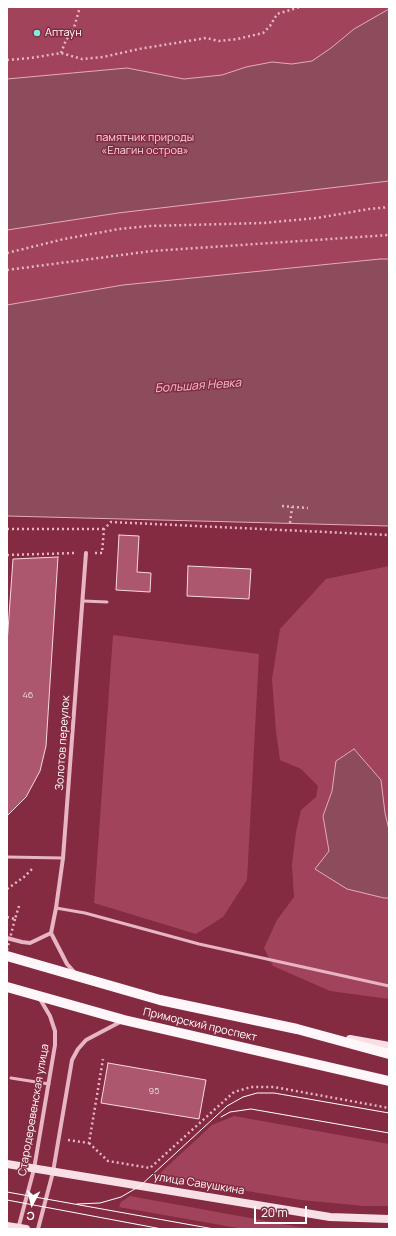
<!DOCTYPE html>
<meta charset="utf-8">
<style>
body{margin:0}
#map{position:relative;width:396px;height:1236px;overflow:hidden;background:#842b41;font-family:Manrope,sans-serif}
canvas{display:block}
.frame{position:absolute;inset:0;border:8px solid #fff;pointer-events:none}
.north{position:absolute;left:12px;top:1184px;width:40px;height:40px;-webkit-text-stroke:3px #842b41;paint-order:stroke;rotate:187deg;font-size:11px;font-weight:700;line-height:16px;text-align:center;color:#fff}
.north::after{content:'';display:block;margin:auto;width:14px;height:18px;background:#fff;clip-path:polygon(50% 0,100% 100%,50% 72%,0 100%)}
.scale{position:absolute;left:254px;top:1206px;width:53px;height:18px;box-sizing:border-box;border:2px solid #fff;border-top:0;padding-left:5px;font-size:12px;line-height:14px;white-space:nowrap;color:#fff;-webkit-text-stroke:3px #842b41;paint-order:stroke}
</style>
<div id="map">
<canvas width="396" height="1236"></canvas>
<div class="frame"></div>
<div class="north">С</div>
<div class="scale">20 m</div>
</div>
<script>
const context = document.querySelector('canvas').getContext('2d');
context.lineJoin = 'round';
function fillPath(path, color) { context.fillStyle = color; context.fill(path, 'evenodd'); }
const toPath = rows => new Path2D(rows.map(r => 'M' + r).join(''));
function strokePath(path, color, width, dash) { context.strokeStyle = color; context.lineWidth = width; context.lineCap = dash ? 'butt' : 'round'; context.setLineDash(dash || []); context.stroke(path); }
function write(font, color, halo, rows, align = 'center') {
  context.font = font + ' Manrope,sans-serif'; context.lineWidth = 3; context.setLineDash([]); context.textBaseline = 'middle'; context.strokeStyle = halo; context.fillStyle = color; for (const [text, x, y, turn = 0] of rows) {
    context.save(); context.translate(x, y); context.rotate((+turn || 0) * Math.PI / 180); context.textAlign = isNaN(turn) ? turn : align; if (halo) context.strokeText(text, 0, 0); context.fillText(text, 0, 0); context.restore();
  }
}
fillPath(toPath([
 [7,7,389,7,389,259,380,259,123,285,7,305],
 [389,566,389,830,385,813,381,780,354,749,336,761,332,791,323,816,329,851,384,898,389,898,389,999,330,991,273,966,264,948,277,920,294,897,292,865,296,832,301,810,316,797,318,786,301,769,280,760,276,731,272,679,280,629,326,579],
 [113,635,259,654,247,880,223,917,196,934,94,903],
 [234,1116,389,1144,389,1206,364,1206,301,1200,157,1176,212,1125],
 [130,1196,299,1227,323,1229,243,1229,119,1207,121,1202]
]), '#a2435c');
const water = toPath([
 [389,9,389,181,118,213,7,230,7,79,127,68,184,79,222,75,246,67,272,62,292,64,312,61,331,48,354,29,389,9],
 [380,259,389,259,389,526,7,516,7,305,123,285,380,259],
 [354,749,381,780,385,813,389,830,389,898,384,898,347,889,315,869,329,851,323,816,332,791,336,761,354,749]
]);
fillPath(water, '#8c4c5c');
strokePath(water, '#e7aabb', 1);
const building = toPath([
 [119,535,139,536,137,572,151,573,150,592,116,590,119,535],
 [58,557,46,746,40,771,26,797,7,816,7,644,13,559,58,557],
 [188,566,251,569,249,599,187,596,188,566],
 [108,1063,206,1080,199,1119,101,1103,108,1063]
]);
fillPath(building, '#ad576e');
strokePath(building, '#f6d8e0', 1);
strokePath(toPath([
 [61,53,66,40,73,31,80,7],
 [7,60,31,58,61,53,82,59,103,57,139,49,206,38,219,41,237,39,263,33,270,26,277,14,300,7],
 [7,253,64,239,119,229,149,226,263,223,317,218,369,209,389,207],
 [7,270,152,251,389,235],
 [282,506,308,508],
 [290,523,292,507],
 [7,529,104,529],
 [95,553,102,553,104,529,111,522,389,535],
 [7,555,76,553],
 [7,889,24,877,33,868],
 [7,917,15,919,19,906],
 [68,1140,89,1143,103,1059],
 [89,1143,108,1161,150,1168,234,1092,251,1087,274,1087,389,1108]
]), '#e7b5c3', 2.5, [2, 3]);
strokePath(toPath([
 [83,601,107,602],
 [7,857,63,858],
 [56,908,85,913,199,944,389,986],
 [11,1078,49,1084]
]), '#e7b5c3', 3);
strokePath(toPath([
 [51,933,56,908,63,858,86,553],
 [7,938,22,942,30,943,51,933,67,964,76,974],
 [18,1229,34,1169,55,1045,55,1031,50,1016,40,999],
 [38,1229,53,1172,72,1060,78,1049,86,1040,122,1021]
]), '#e7b5c3', 4);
strokePath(toPath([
 [350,1039,389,1046],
 [7,1164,330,1217,389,1219],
 [7,1226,26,1229]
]), '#f7dfe5', 8);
strokePath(toPath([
 [7,956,160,1000,297,1029,389,1054],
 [7,987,124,1020,389,1081]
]), '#fef6f8', 10);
strokePath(toPath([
 [221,1117,230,1112,251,1109,389,1133],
 [7,1192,214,1229],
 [7,1200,162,1229],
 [77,1204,100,1203,121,1197,140,1186,227,1106,243,1097,257,1093,274,1093,389,1113]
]), '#fff', 1);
strokePath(toPath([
 [7,950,15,919]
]), '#e7b5c3', 2.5, [2, 3]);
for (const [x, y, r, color] of [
 [37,33,4,"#7eede1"]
]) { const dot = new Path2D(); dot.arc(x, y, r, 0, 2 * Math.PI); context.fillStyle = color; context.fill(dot); strokePath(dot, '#842b41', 1.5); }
write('9px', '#ead5db', null, [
 ["46",28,695],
 ["95",154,1091]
]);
write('11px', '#fff', '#842b41', [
 ["Аптаун",45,33]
], 'left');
write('11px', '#f6d8e0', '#842b41', [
 ["памятник природы",145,138],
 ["«Елагин остров»",145,151]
]);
write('11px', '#fff', '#842b41', [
 ["Золотов переулок",63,743,-86],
 ["Приморский проспект",200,1025,13],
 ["Стародеревенская улица",34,1110,-80],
 ["улица Савушкина",199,1184,9]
]);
write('italic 12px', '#eec1cd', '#842b41', [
 ["Большая Невка",198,386,-4]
]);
</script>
